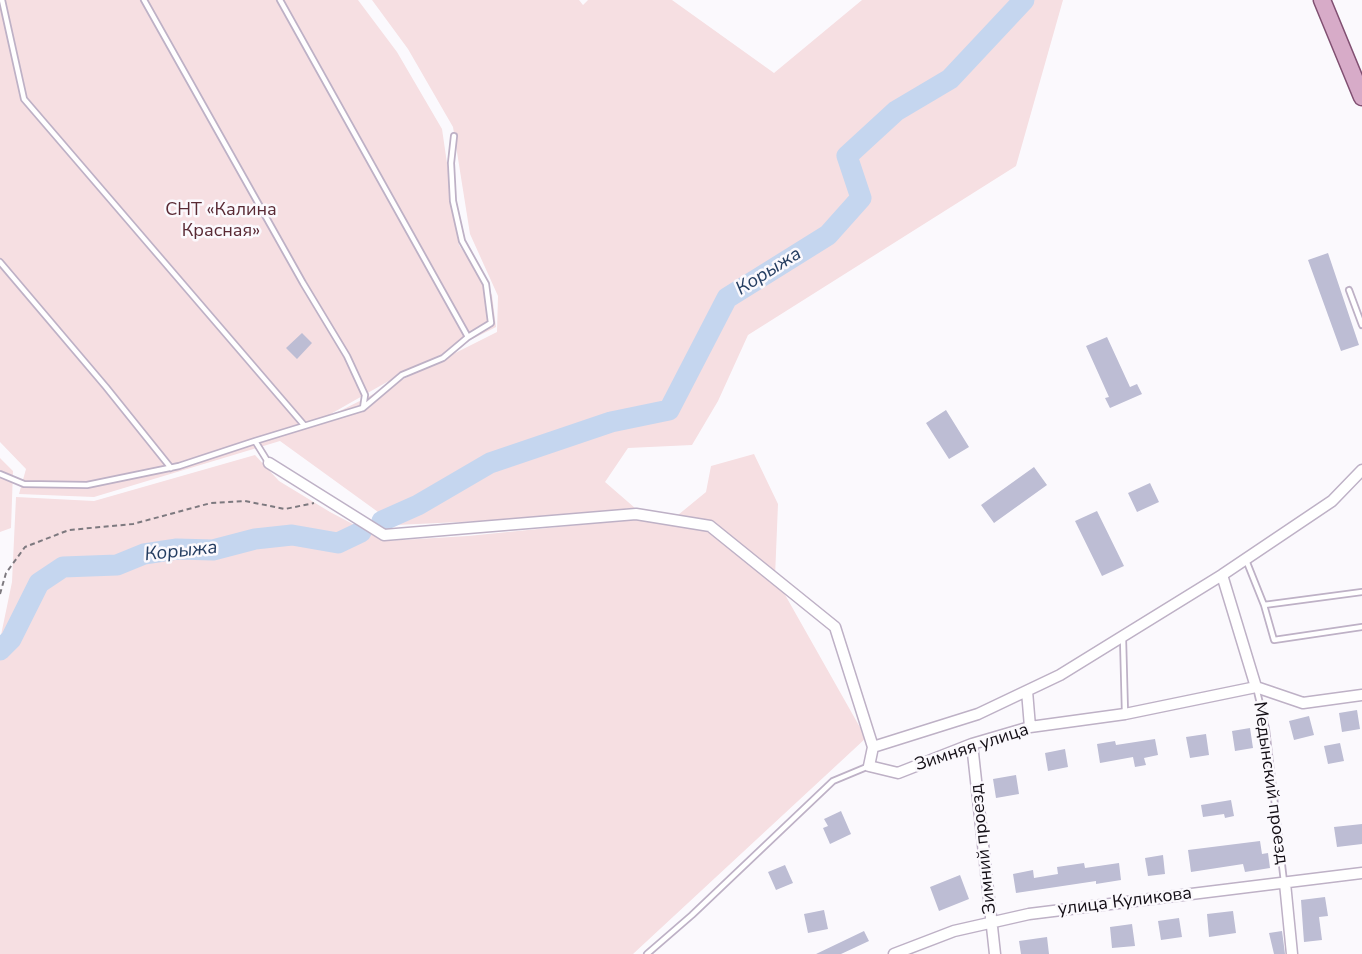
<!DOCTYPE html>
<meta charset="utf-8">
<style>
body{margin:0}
canvas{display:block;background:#fbf9fd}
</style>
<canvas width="1362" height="954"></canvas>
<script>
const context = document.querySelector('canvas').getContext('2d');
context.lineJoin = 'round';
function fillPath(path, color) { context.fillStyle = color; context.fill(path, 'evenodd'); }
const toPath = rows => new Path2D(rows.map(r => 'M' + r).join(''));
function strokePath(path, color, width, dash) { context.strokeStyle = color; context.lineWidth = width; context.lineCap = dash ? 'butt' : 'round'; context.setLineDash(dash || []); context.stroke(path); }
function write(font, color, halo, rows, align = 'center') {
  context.font = font + ' "Nunito Sans",sans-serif'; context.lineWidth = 5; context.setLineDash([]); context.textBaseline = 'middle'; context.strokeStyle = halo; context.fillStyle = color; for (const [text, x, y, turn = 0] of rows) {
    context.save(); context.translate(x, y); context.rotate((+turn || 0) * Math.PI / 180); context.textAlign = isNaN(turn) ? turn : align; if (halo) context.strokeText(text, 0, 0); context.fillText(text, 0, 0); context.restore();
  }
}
fillPath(toPath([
 [0,0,358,0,397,52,442,129,459,245,492,295,496,327,387,382,306,428,497,332,498,296,470,234,453,127,408,49,372,0,579,0,583,5,588,0,672,0,774,73,862,0,1063,0,1016,166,748,335,718,401,692,445,628,448,605,482,635,508,524,519,396,525,280,441,94,497,19,494,26,469,0,442],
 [754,454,778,504,775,577,866,738,633,954,0,954,0,640,12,582,16,497,94,501,255,455,279,481,330,512,385,541,468,536,678,515,706,492,711,466],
 [0,458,13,471,11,528,0,532]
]), '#f6dfe2');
strokePath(toPath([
 [382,521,418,505,490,463,611,422,669,410,727,298,828,235,861,198,847,156,896,111,950,79,1024,0],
 [0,650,11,639,39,583,63,567,117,565,144,554,177,549,213,550,255,539,292,535,338,543,361,532]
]), '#c5d6ef', 21);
fillPath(toPath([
 [1328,253,1359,345,1341,351,1308,260],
 [302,333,312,343,297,359,286,348],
 [1107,337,1130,387,1137,384,1142,394,1110,408,1105,398,1109,397,1086,346],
 [946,410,969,447,949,459,926,423],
 [1034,467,1047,485,994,523,981,505],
 [1150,483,1159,502,1137,512,1128,493],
 [1097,511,1124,566,1102,576,1075,521],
 [1357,710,1360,729,1342,732,1339,713],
 [1309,716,1314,735,1294,740,1289,721],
 [1250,728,1253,748,1235,751,1232,731],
 [1206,734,1209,755,1190,758,1186,737],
 [1155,739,1158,755,1144,758,1146,765,1135,767,1133,757,1100,763,1097,744,1115,741,1116,745],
 [1340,743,1344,761,1328,764,1324,746],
 [1065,749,1068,767,1048,771,1045,753],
 [1016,775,1019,794,996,798,993,779],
 [1231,800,1234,816,1225,818,1224,814,1203,817,1201,805],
 [841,811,851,834,830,844,823,828,828,826,824,819],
 [1362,824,1362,844,1337,847,1334,827],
 [1260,841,1262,854,1268,853,1270,868,1245,872,1243,864,1191,872,1188,850],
 [1163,855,1165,874,1148,876,1145,858],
 [1084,863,1085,868,1119,863,1121,880,1096,884,1096,881,1016,893,1013,874,1033,870,1034,878,1058,874,1057,867],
 [785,865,793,883,776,890,768,872],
 [960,875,969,899,939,911,930,887],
 [1325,897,1328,916,1319,917,1322,940,1304,942,1301,900],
 [824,910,828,929,808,933,804,914],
 [1233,911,1236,933,1209,937,1207,914],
 [1179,918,1182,937,1161,940,1158,921],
 [1132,924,1135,946,1112,948,1110,927],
 [864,931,869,941,841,954,816,954],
 [1282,931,1285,954,1274,954,1269,933],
 [1047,937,1049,954,1021,954,1019,941]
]), '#bdbdd4');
const service = toPath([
 [2,0,24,99,304,425],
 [144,0,303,283,347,356,365,395,363,408,255,441,268,462],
 [280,0,468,337,443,358,402,375,363,408],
 [454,136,451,163,453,201,462,241,486,284,491,323,468,337],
 [0,262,106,387,171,468],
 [1349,290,1362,325],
 [0,474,24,484,87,485,179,466,255,441],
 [1246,560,1264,605,1274,640,1362,627],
 [1264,605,1362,592],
 [1123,638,1125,713],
 [1256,687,1266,729,1284,882],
 [647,954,692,915,833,781,869,766]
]);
const minor = toPath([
 [269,463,384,535,636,514,710,526,835,627,873,747],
 [1362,470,1332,501,1222,575,1060,675,978,714,873,747,869,766,898,773,972,744,1030,727,1125,714,1256,687,1303,703,1362,695],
 [1222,575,1256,687],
 [1027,691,1030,727],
 [972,744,995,954],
 [1285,883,1292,954],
 [894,954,954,931,1029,914,1362,873]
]);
const primary = toPath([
 [1322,0,1362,97]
]);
strokePath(service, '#beb1c6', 8);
strokePath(minor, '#beb1c6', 13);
strokePath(primary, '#815072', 19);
strokePath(toPath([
 [0,594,6,573,25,547,69,530,133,524,211,503,245,501,285,509,314,503]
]), '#7d797f', 2, [5, 3.5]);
strokePath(service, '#fff', 4.5);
strokePath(minor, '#fff', 10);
strokePath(primary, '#d7abc8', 16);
write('18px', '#592a34', '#fbf9fd', [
 ["СНТ «Калина",221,211],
 ["Красная»",221,232]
]);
write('18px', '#140f16', '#fbf9fd', [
 ["Зимняя улица",972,748,-18],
 ["Медынский проезд",1270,783,82],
 ["Зимний проезд",984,849,-96],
 ["улица Куликова",1125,902,-7]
]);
write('italic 19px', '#243d61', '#fbf9fd', [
 ["Корыжа",769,272,-32],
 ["Корыжа",181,552,-6]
]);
</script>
